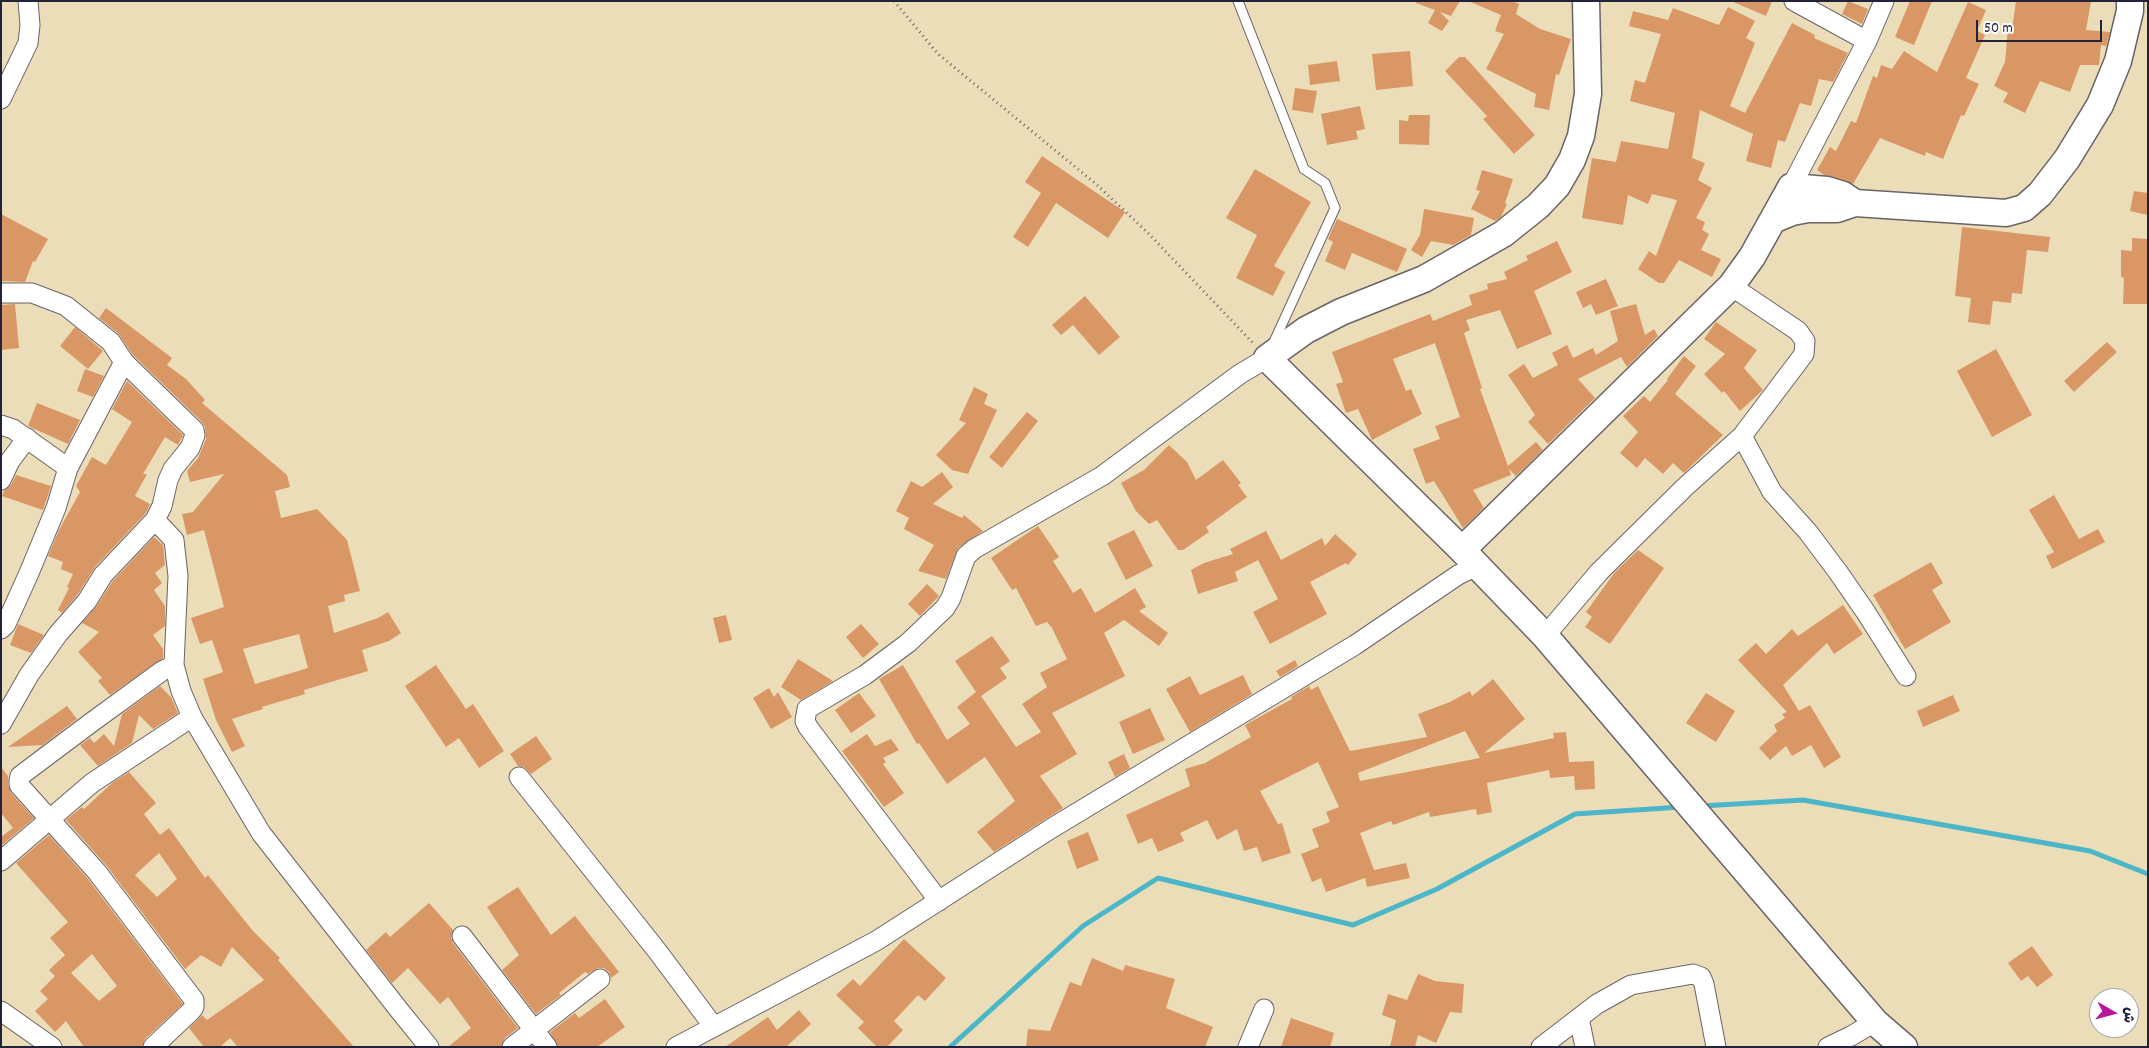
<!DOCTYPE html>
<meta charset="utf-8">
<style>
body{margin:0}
#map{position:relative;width:2149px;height:1048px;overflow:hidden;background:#ecddb9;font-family:Dekko,"Playpen Sans Arabic",sans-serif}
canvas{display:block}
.frame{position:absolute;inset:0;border:2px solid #22223b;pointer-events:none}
.north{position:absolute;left:2089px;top:988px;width:50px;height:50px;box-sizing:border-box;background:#fff;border:1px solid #a7a7b1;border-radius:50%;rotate:98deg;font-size:14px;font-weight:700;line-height:20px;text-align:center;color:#22223b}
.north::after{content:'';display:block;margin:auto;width:18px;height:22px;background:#b5179e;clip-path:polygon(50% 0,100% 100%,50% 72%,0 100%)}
.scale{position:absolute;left:1976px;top:20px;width:126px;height:22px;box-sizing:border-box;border:2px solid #22223b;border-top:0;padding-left:6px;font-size:15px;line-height:18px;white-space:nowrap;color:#22223b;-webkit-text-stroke:4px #fff;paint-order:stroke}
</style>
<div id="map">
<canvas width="2149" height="1048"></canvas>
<div class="frame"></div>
<div class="north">ش</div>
<div class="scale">50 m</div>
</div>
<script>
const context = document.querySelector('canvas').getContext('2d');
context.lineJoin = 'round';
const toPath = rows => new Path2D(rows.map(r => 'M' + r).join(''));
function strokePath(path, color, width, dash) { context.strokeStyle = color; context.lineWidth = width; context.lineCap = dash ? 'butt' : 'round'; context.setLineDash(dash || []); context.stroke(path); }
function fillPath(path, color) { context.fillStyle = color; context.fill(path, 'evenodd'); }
strokePath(toPath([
 [1702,806,1803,800,2090,851,2148,874],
 [950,1047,1083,926,1158,878,1353,925,1437,889,1575,814,1681,807]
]), '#4cb6c9', 5);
fillPath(toPath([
 [1416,1,1460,1,1451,16,1440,12,1449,21,1442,31,1428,23,1435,10,1416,3],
 [1468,1,1512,1,1519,4,1516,14,1540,29,1571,39,1559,75,1556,74,1549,110,1534,107,1536,94,1486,69,1504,34,1495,31,1501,15],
 [1731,1,1772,1,1766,16],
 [1848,1,1868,9,1862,24,1842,14],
 [1910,1,1932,1,1914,45,1895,37],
 [2016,1,2091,1,2086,30,2110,32,2106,46,2101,45,2099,65,2080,65,2070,92,2040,81,2025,113,2003,102,2008,93,1994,86,2005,62,2008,28,2012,29],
 [1968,2,1986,10,1977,31,1985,35,1966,78,1979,84,1964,116,1961,115,1943,159,1926,152,1925,156,1880,138,1853,184,1824,175,1817,170,1830,147,1836,151,1851,121,1856,123,1873,76,1877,78,1881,65,1892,69,1904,51,1937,72],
 [1728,7,1755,21,1746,38,1755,43,1730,106,1745,113,1792,23,1815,35,1814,38,1848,53,1833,82,1819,79,1811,106,1800,103,1785,142,1778,140,1771,168,1746,161,1753,134,1700,110,1692,158,1705,163,1698,180,1712,188,1696,218,1705,222,1702,230,1709,234,1701,250,1721,259,1712,277,1679,260,1664,283,1659,283,1638,269,1649,251,1656,256,1677,200,1652,194,1648,204,1628,195,1623,225,1582,218,1592,158,1616,162,1621,141,1668,149,1675,113,1630,101,1635,80,1645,83,1661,34,1629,26,1633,11,1668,20,1673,8,1719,25],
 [1410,51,1413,86,1376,90,1372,54],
 [1459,57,1465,57,1535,135,1514,154,1483,119,1487,116,1445,71],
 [1337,61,1340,81,1310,85,1308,65],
 [1295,88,1317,91,1313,113,1292,110],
 [1360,106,1365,129,1356,131,1358,139,1327,145,1321,114],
 [1409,115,1430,115,1429,145,1399,144,1399,120,1408,121],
 [1042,156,1125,212,1108,238,1056,203,1028,247,1013,237,1041,193,1025,182],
 [1255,169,1311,202,1274,266,1285,272,1273,296,1236,278,1257,235,1226,218],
 [1482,170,1513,179,1505,203,1507,204,1501,217,1495,221,1471,209,1480,191,1476,190],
 [2134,191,2148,193,2148,215,2130,211],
 [1424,209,1474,218,1471,235,1453,245,1431,241,1422,257,1411,250,1420,235],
 [1,214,48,239,35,262,33,261,25,282,1,281],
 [1337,219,1407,249,1397,272,1352,253,1345,270,1325,261,1333,242,1328,239],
 [1962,227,2050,237,2048,252,2027,250,2022,294,2012,293,2011,303,1993,301,1990,325,1968,322,1971,298,1955,296],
 [2132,238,2148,239,2148,304,2123,304,2124,278,2121,277,2121,250,2132,251],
 [1557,241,1572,272,1534,291,1552,334,1517,349,1500,310,1466,320,1470,330,1464,333,1482,388,1480,389,1508,466,1536,442,1543,450,1516,476,1509,469,1511,475,1473,490,1484,508,1463,528,1434,481,1426,484,1413,449,1440,439,1435,426,1460,417,1435,343,1393,359,1406,391,1411,389,1422,414,1372,440,1358,409,1346,413,1336,384,1343,382,1332,352,1430,314,1433,321,1472,305,1469,295,1488,289,1487,284,1507,279,1504,272,1528,260,1526,256],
 [1606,279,1618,306,1596,315,1591,304,1583,308,1576,292],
 [1085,296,1120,337,1099,355,1073,325,1061,335,1052,325],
 [15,304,19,348,1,350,1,305],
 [1636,304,1645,335,1654,329,1658,336,1627,367,1621,357,1578,379,1595,398,1548,444,1528,422,1535,415,1508,375,1524,364,1533,378,1558,365,1552,353,1567,345,1573,358,1593,348,1596,355,1618,341,1610,311],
 [106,308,172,358,167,365,186,379,205,400,202,403,287,475,290,487,275,491,281,518,317,509,347,540,360,591,344,595,345,601,328,606,334,633,378,618,388,612,401,633,389,641,362,650,368,671,304,690,305,694,262,707,263,709,232,719,245,746,232,752,216,720,203,679,223,672,212,640,200,644,191,618,224,607,204,530,187,535,182,514,193,512,224,474,190,482,187,471,198,458,206,439,205,427,202,422,133,355,118,333,99,318],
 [299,634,308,668,255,684,243,649],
 [1716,322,1757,350,1744,368,1763,390,1740,411,1724,391,1722,393,1704,374,1725,354,1704,339],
 [75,327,103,351,88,369,60,346],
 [2107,342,2117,352,2074,392,2064,381],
 [1996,349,2032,415,1992,437,1957,371],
 [1684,356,1696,366,1675,394,1723,435,1684,473,1673,463,1663,474,1645,458,1637,468,1620,453,1638,432,1623,416,1644,396,1650,402,1668,380,1667,379],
 [85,369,104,376,93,397,77,391],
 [127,381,183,435,178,445,165,437,143,474,147,474,135,496,150,504,146,513,95,567,78,594,62,613,58,610,69,588,67,587,73,574,61,569,63,562,48,556,59,530,80,492,76,486,92,457,106,465,132,422,112,409],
 [974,387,988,394,984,404,997,410,968,474,952,470,936,455,966,423,959,420],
 [37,403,80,420,68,444,28,426],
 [1027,412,1038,421,1002,468,989,457],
 [1169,445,1187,462,1196,480,1223,460,1241,483,1238,485,1247,497,1206,527,1209,532,1183,550,1178,550,1157,520,1149,524,1136,511,1121,483,1144,470],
 [942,472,953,487,933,504,962,518,964,515,983,531,958,548,946,579,918,571,934,545,904,529,909,518,896,511,911,481,922,487],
 [16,475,51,486,43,510,2,496,4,491,11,485],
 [2054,495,2079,539,2098,529,2105,542,2052,569,2046,556,2054,552,2029,510],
 [1038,526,1059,557,1053,561,1067,583,1073,593,1081,588,1095,613,1135,588,1146,607,1139,611,1168,633,1159,646,1124,620,1104,633,1125,676,1052,713,1077,754,1040,776,1063,808,994,852,977,832,1015,801,985,757,947,784,919,743,917,744,879,679,903,665,947,740,970,724,957,707,976,692,955,661,992,636,1010,661,1000,668,1007,678,981,696,1016,747,1041,732,1022,704,1047,687,1040,673,1067,659,1052,628,1047,622,1036,626,1016,588,1012,590,991,558],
 [1134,530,1153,566,1126,580,1107,543],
 [1266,531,1281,560,1322,538,1325,546,1335,534,1357,554,1348,565,1346,563,1310,582,1327,614,1270,644,1253,612,1278,599,1258,560,1235,572,1238,581,1198,594,1191,570,1204,563,1233,554,1230,549],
 [154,537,163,545,165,565,155,573,162,583,154,590,165,606,165,626,153,635,163,649,163,658,110,695,98,681,102,678,78,652,99,632,82,623,96,607,112,582],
 [1638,550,1664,568,1610,644,1585,627,1592,617,1586,612,1615,572],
 [1931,562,1943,583,1932,590,1951,622,1905,649,1873,595],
 [927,584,939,596,920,616,908,604],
 [1843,605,1863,634,1834,654,1827,643,1783,685,1799,711,1810,705,1841,757,1824,768,1811,745,1792,756,1786,746,1770,760,1759,748,1777,731,1774,725,1785,718,1782,714,1787,712,1738,660,1756,643,1766,654,1792,629,1798,636],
 [726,615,732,640,719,643,713,618],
 [18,624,44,635,31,653,10,645],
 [861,624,879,644,863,658,846,637],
 [798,659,833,681,801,700,781,687],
 [1295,660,1298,666,1280,677,1276,671],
 [436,665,466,709,473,704,504,751,479,768,459,738,446,747,405,686],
 [1243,675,1252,694,1190,732,1166,689,1190,676,1200,695],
 [1493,679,1525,719,1484,753,1554,738,1553,733,1566,732,1569,762,1594,761,1595,789,1575,790,1574,776,1550,778,1549,770,1487,783,1492,812,1477,815,1476,809,1430,817,1429,812,1393,825,1391,821,1360,833,1374,870,1406,863,1410,878,1367,887,1365,878,1326,892,1321,878,1312,882,1301,854,1319,847,1312,829,1330,822,1326,812,1339,807,1318,762,1260,791,1278,824,1282,823,1291,853,1262,862,1257,847,1244,851,1237,829,1217,840,1207,820,1180,833,1184,841,1158,852,1152,838,1138,844,1126,815,1190,786,1185,769,1205,763,1251,737,1245,725,1292,699,1291,697,1309,686,1311,690,1318,686,1350,751,1427,737,1418,714,1450,702,1470,691,1472,696],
 [1465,731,1480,758,1360,781,1358,773],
 [160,686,171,697,178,713,153,729,139,715,132,743,98,766,80,745,90,738,94,743,104,734,114,746,122,714],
 [769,688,774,697,778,692,792,717,771,729,753,698],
 [859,693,876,716,851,733,835,710],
 [1706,693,1735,711,1716,742,1686,723],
 [1953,695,1960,711,1923,727,1917,711],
 [67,706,77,719,31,754,42,745,8,747],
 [1150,708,1165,740,1133,754,1119,722],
 [867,734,875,746,891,739,899,750,883,758,886,762,883,764,904,793,884,807,842,751],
 [536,736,552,759,531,774,524,767,518,766,510,754],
 [1124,754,1130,768,1115,777,1108,762],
 [1,767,8,776,8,785,11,793,34,818,1,846,1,837,13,828,1,813],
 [129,772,156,803,144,814,160,835,169,828,205,878,208,875,253,931,280,958,278,960,354,1047,238,1047,230,1038,220,1047,204,1047,189,1028,202,1015,207,1020,264,980,232,947,221,967,201,955,185,969,106,865,66,820,82,807,84,809,112,783],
 [159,853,177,879,157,897,135,875],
 [1088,832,1099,860,1077,869,1067,841],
 [49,835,88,879,183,1004,145,1039,142,1047,84,1047,66,1021,55,1032,35,1011,48,999,40,991,55,976,49,970,65,955,50,938,68,922,16,863],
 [92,954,117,986,99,1001,71,973],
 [518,887,551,935,575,916,619,972,611,978,609,972,604,968,598,968,588,974,585,972,559,993,561,995,536,1014,502,970,519,955,487,907],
 [429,903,453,930,451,937,453,943,518,1028,505,1038,501,1047,448,1047,471,1028,448,997,440,1004,408,968,392,983,366,950,386,932,390,937],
 [904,939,946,978,925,1001,918,995,894,1021,903,1030,887,1047,877,1047,858,1028,864,1022,836,995,853,979,860,986],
 [2032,946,2053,975,2037,987,2028,976,2021,981,2008,963],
 [1092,958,1123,971,1125,965,1175,979,1166,1008,1213,1027,1205,1047,1026,1047,1028,1029,1050,1031,1070,982,1081,986],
 [1418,974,1435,981,1464,984,1462,1013,1450,1012,1436,1043,1418,1035,1415,1047,1390,1047,1396,1020,1382,1015,1388,994,1407,1000],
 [605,999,625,1027,597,1047,558,1047,550,1032,575,1013,579,1018],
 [799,1010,811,1024,786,1047,725,1047,768,1017,777,1030],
 [1291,1018,1334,1033,1330,1047,1281,1047]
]), '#d99766');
const lane = toPath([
 [1238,1,1304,169,1325,183,1335,208,1273,344]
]);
const street = toPath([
 [1794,1,1867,41],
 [1,99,28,43,30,25,28,1],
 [1791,187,1867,41,1884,1],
 [1,293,32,293,66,306,111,342,124,362,68,468,56,508,29,573,6,624,1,629],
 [124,362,194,430,195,435,190,448,173,469,168,480,162,506,155,520],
 [1,425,13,429,68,468],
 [1742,436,1772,492,1808,532,1838,572,1865,611,1906,676],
 [1,480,10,461,27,438],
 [1545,636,1599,572,1685,487,1742,436,1804,354,1805,341,1798,331,1731,286],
 [1,724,29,675,58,634,87,601,103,575,155,520,174,540,178,576,174,665,181,691,192,717],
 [519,777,658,952,714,1027],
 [1,861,92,783,192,717,261,833,399,1010,429,1047],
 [939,901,808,727,805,721,807,709,865,675,908,643,945,608,951,598,966,556,974,549,1102,476,1240,374,1267,358],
 [462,936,547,1047],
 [1,1011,52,1047],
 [1579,1018,1585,1047],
 [153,1047,191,1011,194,1007,194,1000,97,872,19,785,19,780,20,776,92,722,162,671,174,665],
 [512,1047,600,979],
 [676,1047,876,941,1052,828,1355,645,1458,575,1478,565],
 [1248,1047,1264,1009],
 [1541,1047,1597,1004,1631,985,1693,974,1701,977,1704,984,1716,1047],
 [1828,1047,1851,1036,1875,1022]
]);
const secondary = toPath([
 [1586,1,1588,94,1581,136,1572,160,1557,186,1538,206,1503,234,1424,279,1341,312,1306,330,1267,358,1462,550,1545,636,1875,1022,1904,1047],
 [1775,219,1792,212,1808,209,1837,209,1855,203,2006,213,2024,208,2040,194,2067,159,2100,105,2118,61,2130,11,2130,1],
 [1462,550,1731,286,1752,257,1791,187,1827,190,1843,195,1855,203]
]);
strokePath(lane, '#696367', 11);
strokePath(street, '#696367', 21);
strokePath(secondary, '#696367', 29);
strokePath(toPath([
 [894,1,938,54,1096,184,1148,233,1253,343]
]), '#696367', 3, [1, 4]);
strokePath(lane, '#fff', 9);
strokePath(street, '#fff', 19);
strokePath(secondary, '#fff', 26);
</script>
